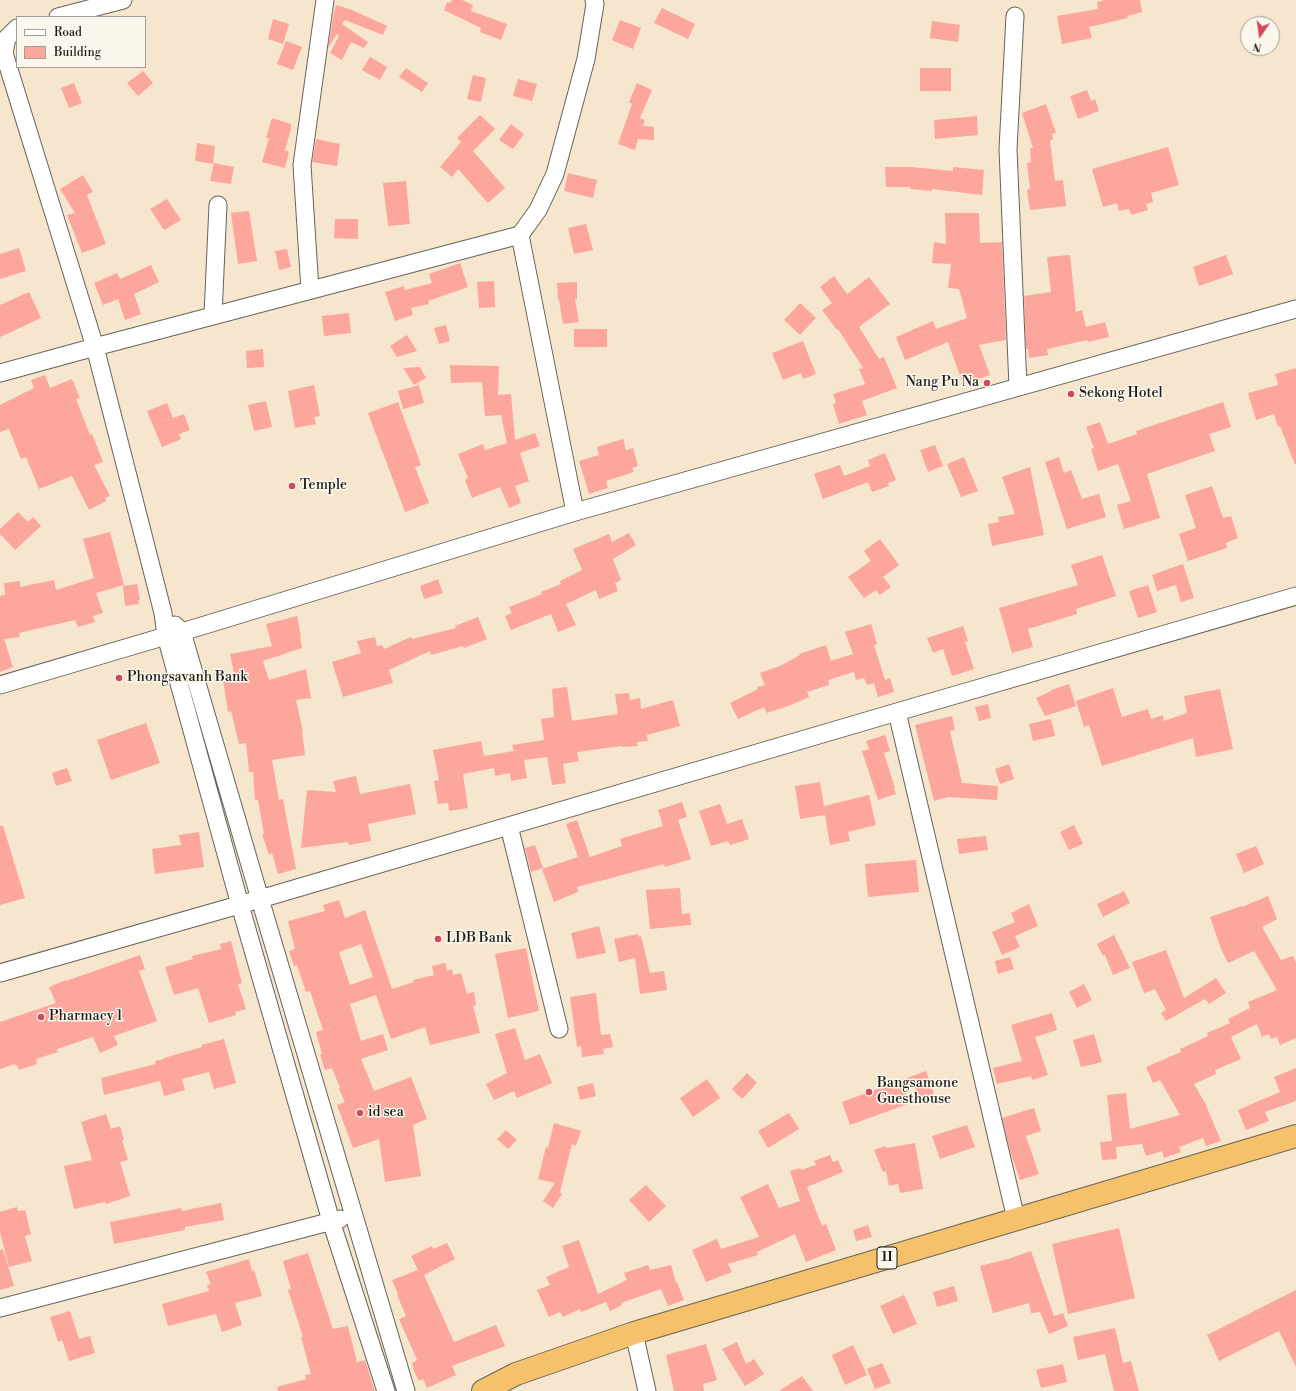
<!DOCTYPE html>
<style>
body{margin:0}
#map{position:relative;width:1296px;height:1391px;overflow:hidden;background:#f5e6cd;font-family:"Libre Bodoni",serif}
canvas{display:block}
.legend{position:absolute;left:16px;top:16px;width:130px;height:52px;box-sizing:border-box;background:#fbf7ec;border:1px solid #a29f99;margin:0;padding:5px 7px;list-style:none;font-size:12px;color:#1c1c1c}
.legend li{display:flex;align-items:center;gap:8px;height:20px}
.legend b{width:20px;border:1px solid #a29f99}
.north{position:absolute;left:1240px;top:16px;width:40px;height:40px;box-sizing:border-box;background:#fbf7ec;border:1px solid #a29f99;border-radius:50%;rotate:193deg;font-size:11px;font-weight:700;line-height:16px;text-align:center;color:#1c1c1c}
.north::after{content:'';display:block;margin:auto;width:14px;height:18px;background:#d1495b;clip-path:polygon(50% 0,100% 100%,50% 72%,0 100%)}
</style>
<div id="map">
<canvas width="1296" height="1391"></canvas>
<ul class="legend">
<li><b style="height:5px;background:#fff"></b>Road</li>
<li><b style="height:11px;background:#fda69e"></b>Building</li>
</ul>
<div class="north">N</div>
</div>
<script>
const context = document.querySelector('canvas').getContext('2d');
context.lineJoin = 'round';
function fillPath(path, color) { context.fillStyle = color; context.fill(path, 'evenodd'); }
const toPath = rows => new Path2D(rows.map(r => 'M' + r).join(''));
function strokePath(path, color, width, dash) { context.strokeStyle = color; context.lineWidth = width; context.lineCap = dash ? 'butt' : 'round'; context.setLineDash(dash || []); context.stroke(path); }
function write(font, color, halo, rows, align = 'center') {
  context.font = font + ' "Libre Bodoni",serif'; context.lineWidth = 3; context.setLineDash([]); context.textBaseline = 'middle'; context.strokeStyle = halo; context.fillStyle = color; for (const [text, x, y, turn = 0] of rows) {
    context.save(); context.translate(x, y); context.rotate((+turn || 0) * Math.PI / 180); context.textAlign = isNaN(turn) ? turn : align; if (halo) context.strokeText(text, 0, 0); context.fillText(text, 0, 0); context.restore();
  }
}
fillPath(toPath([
 [452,0,462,0,473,5,471,11,507,24,501,40,480,32,481,28,444,10,447,2,450,3],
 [1105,0,1140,0,1142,12,1127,16,1128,18,1089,27,1092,38,1062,44,1057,16,1098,9,1097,2],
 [336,5,352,10,387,26,383,35,345,20,342,24,368,42,364,48,351,42,342,60,330,53,339,36,337,34,328,48,333,17],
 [662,8,695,24,688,39,654,23],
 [273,19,289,24,283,44,268,39],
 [620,20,641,28,633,49,612,40],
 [932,21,960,25,958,42,930,38],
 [286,41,302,47,293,70,277,64],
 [370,57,387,67,380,80,362,70],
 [406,68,428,83,422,92,399,77],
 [920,68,951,68,951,91,920,91],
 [143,71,153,83,138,96,127,83],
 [473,75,486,78,481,102,467,99],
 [518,79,537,84,532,101,513,96],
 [74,83,82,103,69,108,61,88],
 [637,83,652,90,640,118,645,120,643,126,654,127,654,140,638,139,635,150,618,144,632,104,629,102],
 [1087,90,1091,101,1095,99,1099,111,1078,119,1070,96],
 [1046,104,1056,133,1052,134,1053,139,1050,141,1055,181,1063,180,1066,206,1030,210,1027,190,1030,189,1027,163,1031,162,1030,148,1033,148,1022,113],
 [480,115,495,129,473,151,505,188,488,203,458,169,452,177,440,167,461,142,457,138],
 [977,116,978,135,935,139,934,120],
 [272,118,291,124,291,129,285,150,289,152,285,168,262,162,269,138,266,138],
 [511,124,524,134,513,149,499,140],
 [316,139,340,144,337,166,312,162],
 [197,143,215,146,213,164,195,161],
 [1168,147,1179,185,1151,193,1153,202,1146,204,1148,210,1131,215,1129,209,1119,211,1117,203,1103,207,1092,169],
 [214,163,234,167,231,184,210,181],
 [885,167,910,167,953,171,953,167,984,170,982,195,932,189,932,191,910,189,910,187,886,187],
 [568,173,597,180,593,198,564,191],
 [83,175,93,192,87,195,106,244,82,253,67,215,75,213,60,189],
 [406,181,410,224,388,226,383,183],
 [167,199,181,220,164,230,150,209],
 [249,211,257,261,238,264,231,213],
 [945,213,979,213,980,243,1002,242,1006,340,979,345,990,375,963,384,948,342,905,360,896,337,933,321,936,329,967,318,959,289,948,288,951,264,932,263,934,242,946,244],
 [335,219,358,219,358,239,334,238],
 [586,224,593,250,574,254,568,228],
 [19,248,26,271,0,279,0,254],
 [287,249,291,267,279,270,275,251],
 [1070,255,1076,312,1082,310,1086,327,1105,322,1109,337,1088,342,1087,340,1047,349,1048,355,1029,358,1028,349,1026,349,1024,296,1051,292,1047,257],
 [1226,255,1233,274,1199,286,1193,267],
 [460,263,468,287,428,301,429,304,411,308,413,315,395,321,385,292,404,286,405,290,432,283,429,274],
 [151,265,159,282,134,294,141,314,125,320,118,299,103,305,94,283,117,273,120,279],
 [834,276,847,294,869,277,890,304,859,327,879,359,884,357,897,388,862,401,867,415,839,424,833,404,836,403,833,394,865,384,859,369,863,368,838,329,837,330,822,310,832,303,820,287],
 [494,281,495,307,479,308,477,282],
 [577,282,577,299,575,299,579,322,563,324,559,300,558,300,557,283],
 [29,292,41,318,0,337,0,305],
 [800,303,816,318,800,335,784,320],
 [349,313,351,333,324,336,322,316],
 [446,325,450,341,439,344,434,328],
 [574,329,607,329,607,347,574,347],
 [407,335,417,351,397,357,390,346],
 [803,341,816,374,803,379,801,373,783,380,772,353],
 [263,349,264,367,247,368,246,351],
 [450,365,499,366,498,395,511,394,515,440,535,433,540,446,520,453,529,481,515,486,521,503,509,508,500,487,472,498,465,480,468,478,458,454,483,444,485,450,507,443,501,415,485,416,482,382,451,383],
 [420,367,426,378,414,385,403,368],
 [1296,368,1296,464,1295,465,1280,426,1278,427,1274,414,1256,420,1248,393,1278,385,1275,374],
 [45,375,50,388,72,379,80,398,76,399,90,435,92,434,103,462,94,465,110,496,105,498,106,501,89,510,72,476,39,489,26,457,21,459,9,429,0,432,0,405,34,388,31,380],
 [314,385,320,416,314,417,316,424,295,428,288,391],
 [419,385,424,403,403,409,398,391],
 [266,401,272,427,254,431,248,405],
 [398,402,421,465,415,467,429,503,405,512,368,413],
 [1223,402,1231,427,1209,434,1215,451,1147,474,1160,518,1124,529,1117,505,1131,501,1118,464,1098,471,1091,449,1094,448,1086,427,1100,422,1108,444,1137,434,1136,431],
 [167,403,173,418,184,414,190,430,179,434,181,439,162,447,147,411],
 [623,439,626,450,633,448,638,466,632,468,634,472,606,481,608,488,589,494,579,461,599,455,597,447],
 [935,445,943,466,928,472,920,450],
 [885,453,896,480,888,483,889,486,872,492,868,482,823,499,814,474,840,465,844,476,870,466,868,460],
 [964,457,978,491,961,497,947,464],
 [1059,457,1064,473,1071,470,1082,499,1099,494,1106,517,1067,529,1045,462],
 [1030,467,1044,535,992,546,988,524,999,522,998,517,1015,514,1002,477],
 [1212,486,1223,518,1231,516,1238,538,1226,543,1227,548,1188,561,1179,534,1196,528,1185,495],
 [18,512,28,522,33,517,41,526,15,550,0,534,0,529],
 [110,532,124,585,96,593,103,613,93,616,95,622,78,627,75,620,19,633,20,637,4,639,13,667,0,672,0,596,5,595,4,583,20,581,20,587,54,580,56,590,94,578,83,539],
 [629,533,636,545,613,559,621,580,615,583,618,591,599,599,596,590,566,604,576,625,558,632,551,614,511,630,505,616,512,613,509,607,542,594,541,592,561,584,560,581,582,570,573,549,609,534,612,542],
 [880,539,899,565,883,577,891,587,880,595,876,590,864,598,848,577,871,561,864,551],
 [1102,555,1116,596,1076,609,1077,614,1028,629,1033,647,1012,653,999,608,1078,585,1071,565],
 [1183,564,1194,598,1181,602,1176,585,1157,591,1152,575],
 [438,579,443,593,424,599,420,586],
 [137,584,140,600,138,600,139,604,125,606,123,586],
 [1148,585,1157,612,1138,618,1129,591],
 [297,616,301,636,300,637,302,648,263,661,269,680,306,669,311,698,296,700,303,731,302,731,305,755,272,760,279,800,283,799,296,869,278,874,272,853,269,855,262,834,264,834,258,800,255,800,253,772,249,772,246,743,239,744,231,711,228,712,223,680,235,678,230,654,272,646,266,624],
 [478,617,487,639,464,648,463,646,431,655,430,651,389,670,393,683,343,697,332,662,361,653,357,641,375,637,377,646,382,645,384,649,411,637,412,639,456,628,455,626],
 [871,624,877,644,874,645,885,680,890,678,894,692,878,697,874,683,867,685,864,678,856,680,854,672,828,680,829,685,807,692,809,697,791,705,767,713,764,707,738,719,730,703,758,689,757,687,765,685,760,673,782,665,800,655,799,654,826,645,831,661,853,654,845,632],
 [963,626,968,641,965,642,974,669,952,676,943,649,933,653,927,638],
 [1069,684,1076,706,1045,716,1036,698,1051,691,1051,690],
 [567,687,572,721,618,714,615,694,629,693,630,700,640,698,641,709,673,700,680,726,647,735,648,741,637,742,638,746,622,747,621,746,577,752,579,761,563,764,566,783,552,785,547,757,524,760,527,778,511,781,510,773,495,776,494,768,463,774,468,808,449,811,448,803,438,804,434,781,439,780,433,750,481,741,484,756,514,751,512,745,544,740,541,719,554,717,552,689],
 [1113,688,1122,717,1148,709,1151,719,1163,715,1164,721,1187,713,1184,696,1220,689,1233,749,1196,757,1193,738,1102,766,1089,725,1084,727,1076,701],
 [988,704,991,718,979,721,975,707],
 [952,716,955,730,950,731,962,783,998,786,997,800,948,797,934,801,915,725],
 [1051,719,1055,736,1033,741,1029,724],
 [146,723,160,763,111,780,97,740],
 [885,735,890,751,884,753,895,788,894,789,896,794,878,800,862,751,869,749,866,741],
 [1009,764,1014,779,1000,784,995,769],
 [67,768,72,781,56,786,52,773],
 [356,776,360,794,410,784,416,814,368,824,371,841,349,845,348,842,301,848,307,790,336,792,333,781],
 [820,782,824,806,869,795,876,825,848,832,850,841,830,845,825,815,800,819,795,786],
 [682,802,687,817,678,820,691,859,665,867,664,864,577,887,578,892,554,902,542,869,578,857,566,824,577,820,590,857,622,846,620,839,663,826,658,810],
 [720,804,727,824,742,819,749,839,730,845,728,841,711,846,699,811],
 [1074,825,1083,844,1069,850,1060,832],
 [0,826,3,826,25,898,0,905],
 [199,832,204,867,155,874,152,849,181,845,179,835],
 [986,836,988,850,959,854,957,839],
 [535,845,543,868,531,872,525,848],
 [1256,846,1264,864,1244,873,1236,854],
 [916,860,919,892,868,897,865,864],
 [680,888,682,914,690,913,691,925,650,929,646,890],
 [1124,891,1130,903,1103,917,1097,904],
 [1268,896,1277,919,1262,927,1281,960,1293,956,1296,963,1296,1038,1280,1045,1277,1037,1271,1039,1269,1034,1262,1037,1257,1024,1231,1037,1241,1059,1215,1070,1216,1074,1194,1084,1205,1103,1221,1141,1206,1146,1203,1138,1179,1147,1181,1152,1164,1158,1162,1151,1146,1156,1142,1144,1116,1147,1117,1159,1102,1160,1100,1142,1112,1141,1107,1095,1126,1093,1130,1129,1180,1115,1160,1080,1153,1083,1146,1067,1181,1052,1180,1049,1208,1036,1207,1033,1230,1023,1228,1019,1250,1008,1248,1002,1277,990,1254,951,1228,963,1221,949,1210,917,1242,906,1242,907],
 [339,900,345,918,365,910,392,989,414,982,413,980,434,975,432,966,445,963,447,971,452,969,453,975,461,973,467,994,474,992,476,1005,473,1006,480,1033,430,1045,425,1027,391,1039,376,995,350,1004,361,1041,383,1034,388,1050,361,1059,374,1091,411,1077,427,1119,413,1125,421,1176,385,1182,379,1139,353,1148,337,1105,345,1102,339,1089,340,1088,332,1068,325,1070,320,1055,322,1054,316,1032,323,1030,310,991,306,992,297,965,294,966,289,951,295,949,288,921,325,911,323,905],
 [361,944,373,977,350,985,339,952],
 [1029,904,1038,926,1015,936,1020,947,1002,955,992,932,1015,922,1011,913],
 [599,926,606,953,577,959,571,933],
 [638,934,639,937,641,936,650,973,664,971,667,990,640,994,635,958,619,962,614,939],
 [1114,935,1130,968,1113,975,1105,955,1103,956,1097,944],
 [231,941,242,983,238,984,246,1009,235,1012,236,1015,209,1023,198,988,174,995,165,967,193,959,192,956,221,949,220,944],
 [526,948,539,1011,508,1018,495,954],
 [1166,950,1184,998,1216,978,1226,993,1209,1004,1205,999,1166,1021,1161,1013,1166,1010,1155,989,1144,993,1132,962],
 [140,955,145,969,139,971,157,1021,114,1036,118,1045,100,1053,93,1037,57,1049,58,1052,36,1059,37,1064,19,1070,17,1065,16,1066,15,1064,0,1069,0,1022,56,1003,49,987,66,980,66,981],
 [1010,957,1014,969,998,974,995,961],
 [1084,984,1092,1000,1077,1008,1069,992],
 [596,993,601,1035,610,1034,613,1047,603,1049,604,1054,582,1057,581,1046,577,1047,570,997],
 [1052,1013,1057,1030,1035,1037,1048,1075,1032,1080,1031,1076,997,1084,993,1068,1022,1061,1011,1025],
 [515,1028,525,1060,540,1054,552,1083,517,1098,514,1091,494,1100,486,1084,507,1073,495,1034],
 [1094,1034,1102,1062,1081,1067,1073,1040],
 [224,1039,236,1083,214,1089,209,1072,182,1079,185,1090,164,1096,160,1081,104,1095,101,1078,156,1064,155,1061,164,1059,164,1058,202,1047,202,1045],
 [1296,1068,1296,1101,1265,1112,1269,1121,1246,1130,1238,1110,1280,1092,1274,1077],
 [926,1071,934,1094,920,1100,915,1087,906,1089,908,1104,850,1125,842,1102],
 [747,1073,757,1083,742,1099,732,1089],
 [707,1079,720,1098,693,1117,680,1098],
 [593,1083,596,1096,580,1100,577,1087],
 [1034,1108,1041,1131,1026,1136,1039,1174,1020,1180,1010,1151,1002,1118],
 [789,1113,799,1129,768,1148,758,1131],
 [106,1114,111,1129,120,1126,124,1140,122,1140,128,1160,120,1162,130,1196,106,1204,105,1202,74,1209,64,1166,92,1160,81,1122],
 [554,1123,581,1131,576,1146,572,1144,560,1192,562,1194,553,1208,543,1201,555,1183,538,1179,546,1147,548,1148],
 [967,1125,975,1147,940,1159,932,1136],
 [506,1130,517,1140,508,1149,497,1139],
 [915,1143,923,1189,900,1193,898,1184,889,1186,886,1171,883,1172,874,1150,885,1146,886,1148],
 [830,1155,833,1162,838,1160,843,1172,807,1187,822,1226,826,1224,836,1250,806,1262,795,1234,757,1252,758,1255,728,1264,732,1272,706,1282,692,1250,717,1239,721,1249,759,1237,740,1197,768,1184,779,1208,800,1201,790,1171,800,1168,801,1170,816,1165,814,1161],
 [646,1185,666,1206,649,1222,629,1200],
 [221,1203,224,1220,185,1227,185,1230,114,1244,110,1222,181,1208,182,1211],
 [17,1207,18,1211,25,1210,31,1234,25,1236,32,1261,9,1267,0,1232,0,1212],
 [868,1225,872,1237,856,1241,853,1230],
 [1119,1228,1135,1298,1068,1314,1052,1244],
 [579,1240,598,1294,627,1280,624,1273,648,1265,650,1270,671,1265,676,1283,677,1282,684,1300,668,1306,661,1289,621,1303,622,1305,610,1311,606,1302,581,1312,580,1309,563,1317,560,1312,549,1317,537,1290,550,1285,546,1277,569,1267,562,1246],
 [447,1243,455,1259,424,1275,454,1342,496,1325,505,1346,452,1366,456,1375,427,1388,423,1379,419,1381,413,1369,414,1369,412,1363,417,1360,399,1319,406,1316,397,1295,398,1294,392,1280,418,1270,411,1256,432,1246,433,1249],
 [3,1249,14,1286,0,1290,0,1250],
 [1031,1251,1054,1316,1063,1313,1068,1326,1049,1334,1040,1312,1031,1313,1029,1303,993,1313,980,1266,1008,1259],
 [308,1253,333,1329,348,1326,357,1362,365,1360,375,1391,278,1391,277,1387,306,1379,305,1375,311,1374,301,1337,303,1337,288,1290,291,1289,283,1261],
 [249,1259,252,1271,254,1270,262,1296,235,1303,242,1325,222,1332,216,1314,168,1326,162,1304,209,1291,207,1285,211,1284,206,1272],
 [954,1286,958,1301,937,1307,933,1292],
 [1296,1290,1296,1367,1279,1331,1219,1361,1207,1335],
 [904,1295,917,1324,893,1334,880,1306],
 [70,1311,79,1339,90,1336,95,1353,69,1361,62,1340,58,1342,50,1317],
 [1115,1328,1123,1363,1131,1361,1139,1391,1114,1391,1105,1354,1078,1360,1073,1337],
 [737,1342,746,1364,754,1359,764,1374,745,1386,722,1349],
 [706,1344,717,1380,703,1384,704,1391,674,1391,666,1355],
 [853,1345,867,1375,845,1385,832,1355],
 [882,1363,891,1383,875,1389,867,1369],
 [1063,1364,1067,1382,1041,1388,1036,1370],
 [802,1376,813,1391,779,1391]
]), '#fda69e');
const minor = toPath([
 [1015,16,1008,149,1018,387],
 [58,17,123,0],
 [17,28,7,38,4,53,95,347,163,613,166,636,240,905,331,1221,386,1391],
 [520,235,575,512],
 [310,290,302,165,325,0],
 [213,315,218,205],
 [0,373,95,347,520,235,538,210,555,174,586,59,595,4,594,0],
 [175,625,182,632,260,899,406,1391],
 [0,685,166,636,182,632,575,512,1296,309],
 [897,712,1016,1219],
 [509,826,559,1029],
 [0,973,260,899,897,712,1296,596],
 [0,1308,340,1219],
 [634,1333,647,1391]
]);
const highway = toPath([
 [483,1391,516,1374,634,1333,1296,1136]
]);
strokePath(minor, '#68635a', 19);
strokePath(highway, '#68635a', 24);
strokePath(minor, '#fff', 17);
strokePath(highway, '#f5c16b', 22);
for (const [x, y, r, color] of [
 [987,383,4,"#d1495b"],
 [1071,394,4,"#d1495b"],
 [292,486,4,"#d1495b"],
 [119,678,4,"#d1495b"],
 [438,939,4,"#d1495b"],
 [41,1017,4,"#d1495b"],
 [869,1092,4,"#d1495b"],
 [360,1113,4,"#d1495b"]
]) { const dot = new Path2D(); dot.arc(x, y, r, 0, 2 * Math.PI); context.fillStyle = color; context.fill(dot); strokePath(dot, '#fbf7ec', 1.5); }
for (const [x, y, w] of [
 [887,1258,20]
]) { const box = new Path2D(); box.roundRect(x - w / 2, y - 11, w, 22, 3); context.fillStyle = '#fbf7ec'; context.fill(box); strokePath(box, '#1c1c1c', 1); }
write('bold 13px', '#1c1c1c', null, [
 ["1I",887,1258]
]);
write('14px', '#1c1c1c', '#fbf7ec', [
 ["Nang Pu Na",979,383,"right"],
 ["Sekong Hotel",1079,394],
 ["Temple",300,486],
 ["Phongsavanh Bank",127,678],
 ["LDB Bank",446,939],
 ["Pharmacy 1",49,1017],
 ["Bangsamone",877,1084],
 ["Guesthouse",877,1100],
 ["id sea",368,1113]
], 'left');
</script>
